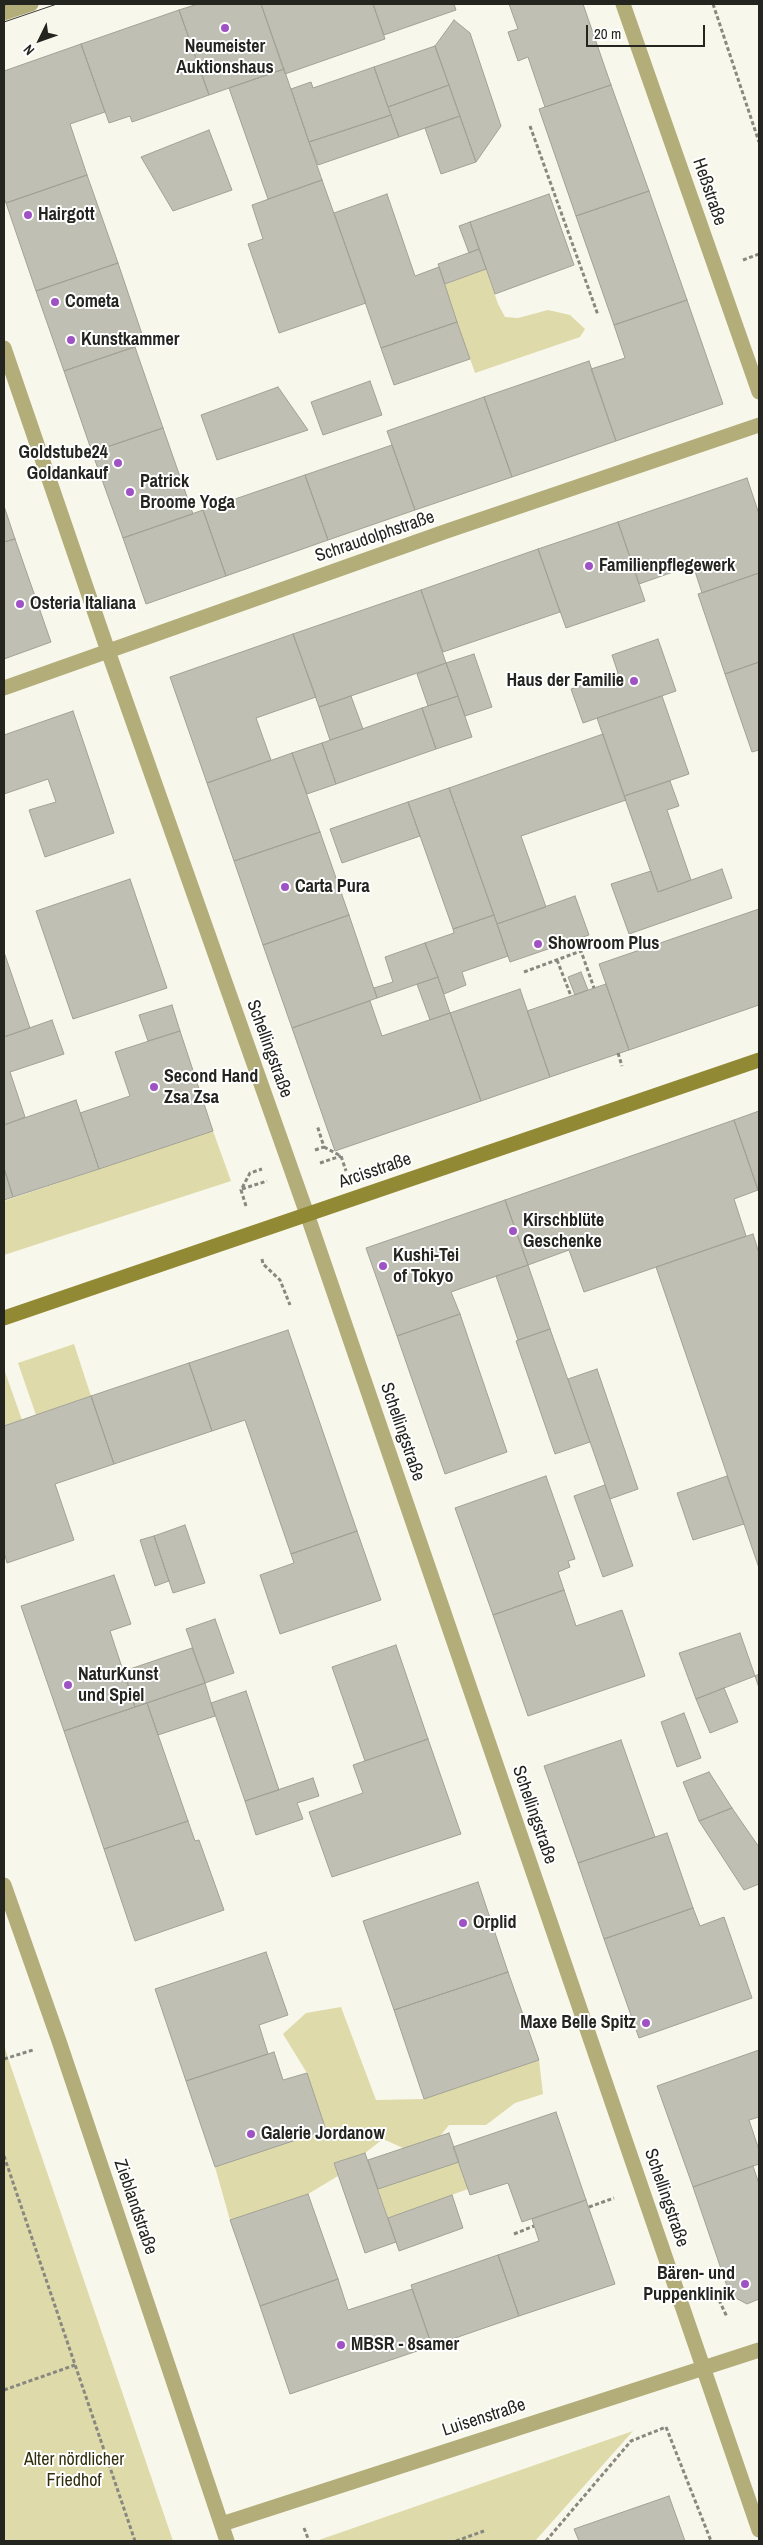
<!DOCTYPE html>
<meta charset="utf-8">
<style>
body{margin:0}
#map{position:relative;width:763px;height:2545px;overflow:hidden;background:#f8f7eb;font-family:"Archivo Narrow",sans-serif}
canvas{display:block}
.frame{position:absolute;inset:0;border:5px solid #252520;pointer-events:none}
.north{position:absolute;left:15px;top:15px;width:50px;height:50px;-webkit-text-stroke:4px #fff;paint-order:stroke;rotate:228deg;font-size:14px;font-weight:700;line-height:20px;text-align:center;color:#252520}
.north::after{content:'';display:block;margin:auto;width:18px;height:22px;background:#252520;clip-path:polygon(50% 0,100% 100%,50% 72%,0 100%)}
.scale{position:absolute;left:586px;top:25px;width:119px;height:22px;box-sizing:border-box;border:2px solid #252520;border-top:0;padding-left:6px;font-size:15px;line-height:18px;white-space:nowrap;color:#252520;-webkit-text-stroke:4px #fff;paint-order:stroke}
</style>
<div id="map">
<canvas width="763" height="2545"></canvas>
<div class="frame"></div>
<div class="north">N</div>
<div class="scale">20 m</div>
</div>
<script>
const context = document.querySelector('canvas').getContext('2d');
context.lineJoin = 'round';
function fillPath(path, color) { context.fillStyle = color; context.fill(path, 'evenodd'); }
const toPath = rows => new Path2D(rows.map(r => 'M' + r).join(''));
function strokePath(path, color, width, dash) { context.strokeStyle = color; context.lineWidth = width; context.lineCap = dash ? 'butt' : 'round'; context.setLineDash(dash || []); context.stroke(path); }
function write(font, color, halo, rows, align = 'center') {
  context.font = font + ' "Archivo Narrow",sans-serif'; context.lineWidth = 4; context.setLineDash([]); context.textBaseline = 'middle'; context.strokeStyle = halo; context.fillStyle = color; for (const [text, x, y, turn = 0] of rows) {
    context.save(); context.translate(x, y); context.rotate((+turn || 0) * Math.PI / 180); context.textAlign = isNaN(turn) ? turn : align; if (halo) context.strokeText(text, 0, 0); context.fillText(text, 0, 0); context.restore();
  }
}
fillPath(toPath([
 [486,269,498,304,505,317,518,318,548,310,570,315,585,329,580,337,475,373,444,285],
 [213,1131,231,1181,4,1255,4,1201],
 [74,1344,91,1396,36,1415,18,1363],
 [4,1369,22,1420,4,1426],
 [341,2007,376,2100,424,2099,539,2060,543,2094,515,2103,486,2125,449,2125,423,2157,383,2139,365,2153,334,2163,338,2176,308,2194,230,2220,215,2167,326,2130,307,2073,283,2034,306,2013],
 [4,2045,8,2058,173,2541,4,2541],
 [459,2162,468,2189,388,2218,378,2189],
 [633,2431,535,2541,316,2541]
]), '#dedaa9');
const building = toPath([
 [198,4,261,4,284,69,209,95,179,10,198,4],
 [261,4,373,4,385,39,285,74,261,4],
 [373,4,454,4,456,10,384,35,373,4],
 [509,4,583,4,611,85,545,107,528,57,518,61,508,32,518,29,509,4],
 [179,10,209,95,132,122,130,116,109,123,81,44,179,10],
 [454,20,470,33,501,126,476,162,435,46,454,20],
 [81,44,105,112,70,124,87,175,6,203,4,198,4,71,81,44],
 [435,46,449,85,388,107,374,67,435,46],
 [374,67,391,115,309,142,291,89,311,82,313,88,374,67],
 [284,69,322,180,268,199,229,88,284,69],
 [449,85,460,116,399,137,388,107,449,85],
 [611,85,649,191,576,216,539,109,611,85],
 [391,115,399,137,318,165,309,142,391,115],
 [460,116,476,162,441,174,425,128,460,116],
 [209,130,232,190,173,211,141,157,209,130],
 [87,175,118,263,36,291,6,203,87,175],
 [322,180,366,303,279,333,248,244,263,239,252,205,322,180],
 [649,191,687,300,614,325,576,216,649,191],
 [387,194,415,276,439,267,457,322,381,348,334,213,387,194],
 [549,194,574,265,495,294,470,222,549,194],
 [470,222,479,249,469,253,459,226,470,222],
 [479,249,486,269,445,284,438,264,479,249],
 [118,263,145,343,64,371,36,291,118,263],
 [687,300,723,404,616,441,591,369,625,358,614,325,687,300],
 [457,322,470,359,394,385,381,348,457,322],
 [135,347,163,428,92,452,64,371,135,347],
 [589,361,616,441,512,477,484,397,589,361],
 [370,381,382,415,323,435,311,402,370,381],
 [278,387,308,430,217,460,201,415,278,387],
 [484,397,512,477,415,510,387,431,484,397],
 [163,428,193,514,123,538,92,452,163,428],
 [392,445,415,510,328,540,305,475,392,445],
 [305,475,328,540,226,576,203,510,305,475],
 [747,478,759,514,759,573,702,593,693,565,639,584,618,522,747,478],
 [4,506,15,539,4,542,4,506],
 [203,510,226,576,146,604,123,538,203,510],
 [618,522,645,601,566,628,538,549,618,522],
 [15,539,51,642,4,659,4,542,15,539],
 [538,549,560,612,443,652,421,590,538,549],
 [759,573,759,662,725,674,698,594,759,573],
 [421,590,446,663,319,707,293,634,421,590],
 [293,634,316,697,256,718,271,760,207,783,170,677,293,634],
 [658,639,676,691,583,723,571,689,618,673,612,655,658,639],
 [474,654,492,707,465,716,446,663,474,654],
 [759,662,759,750,752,752,725,674,759,662],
 [446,663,458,696,428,706,417,674,446,663],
 [351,696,363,729,330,740,319,707,351,696],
 [458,696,472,737,436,749,422,708,458,696],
 [662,696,689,774,624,796,597,718,662,696],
 [422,708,436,749,336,784,322,743,422,708],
 [73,711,114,833,45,857,29,810,56,802,48,779,4,794,4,735,73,711],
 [603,734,626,800,521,836,546,907,497,924,449,788,603,734],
 [322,743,336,784,307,794,292,753,322,743],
 [292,753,320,832,234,861,207,783,292,753],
 [670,781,679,806,667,810,691,880,658,892,624,796,670,781],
 [449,788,494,915,453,929,408,802,449,788],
 [408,802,420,836,342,863,330,829,408,802],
 [320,832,349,915,263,945,234,861,320,832],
 [722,869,732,898,629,934,611,884,651,871,658,892,722,869],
 [130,879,167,988,73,1019,36,911,130,879],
 [575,896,589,935,510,962,497,924,575,896],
 [759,909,759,1005,629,1050,599,964,759,909],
 [349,915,377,998,292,1028,263,945,349,915],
 [494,915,508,956,462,972,466,985,444,994,425,943,454,933,453,929,494,915],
 [425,943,438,977,377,998,374,988,393,982,385,957,425,943],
 [4,952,30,1028,4,1037,4,952],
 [581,972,588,990,575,995,568,977,581,972],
 [438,977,450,1013,430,1020,417,984,438,977],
 [606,984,629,1050,550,1077,527,1011,606,984],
 [520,989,550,1077,481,1101,450,1013,520,989],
 [370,1001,382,1036,450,1013,481,1101,335,1151,292,1028,370,1001],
 [172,1005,180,1031,148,1041,139,1015,172,1005],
 [52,1020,64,1054,10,1072,25,1117,4,1125,4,1037,52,1020],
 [180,1031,213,1131,99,1169,80,1113,130,1096,115,1052,180,1031],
 [76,1100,99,1169,13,1197,4,1168,4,1125,76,1100],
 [759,1111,759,1190,758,1190,734,1120,759,1111],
 [734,1120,758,1190,734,1199,746,1236,584,1292,569,1250,528,1265,505,1200,734,1120],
 [4,1168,13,1197,4,1200,4,1168],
 [505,1200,528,1265,451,1292,460,1314,397,1336,366,1248,505,1200],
 [753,1234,759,1253,759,1568,656,1267,753,1234],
 [528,1265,550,1329,518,1340,496,1276,528,1265],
 [460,1314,507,1452,445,1474,397,1336,460,1314],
 [550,1329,590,1442,555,1454,516,1341,550,1329],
 [288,1330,357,1531,291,1554,245,1420,212,1431,189,1363,288,1330],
 [189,1363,212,1431,114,1464,91,1396,189,1363],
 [597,1369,638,1489,610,1499,568,1379,597,1369],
 [91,1396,114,1464,55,1484,74,1540,7,1563,4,1552,4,1426,91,1396],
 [546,1476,575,1559,568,1561,570,1567,558,1572,564,1590,493,1615,455,1508,546,1476],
 [727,1476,744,1524,693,1540,677,1493,727,1476],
 [605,1485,633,1566,603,1577,574,1496,605,1485],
 [185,1525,205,1583,173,1593,154,1536,185,1525],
 [357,1531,381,1600,280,1634,260,1575,294,1563,291,1554,357,1531],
 [154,1536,169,1581,155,1586,140,1540,154,1536],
 [114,1575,131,1624,110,1631,135,1707,64,1731,21,1606,114,1575],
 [564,1590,576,1626,622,1610,645,1676,528,1716,493,1615,564,1590],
 [215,1619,234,1673,205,1683,186,1629,215,1619],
 [740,1633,755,1676,696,1699,679,1653,740,1633],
 [396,1645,428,1739,365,1761,332,1667,396,1645],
 [192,1648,205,1683,135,1707,124,1671,192,1648],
 [759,1674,759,1688,755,1676,759,1674],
 [205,1683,215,1716,158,1735,147,1703,205,1683],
 [724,1688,738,1722,710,1733,696,1699,724,1688],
 [246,1691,279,1790,245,1801,211,1703,246,1691],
 [147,1703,188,1821,104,1849,64,1731,147,1703],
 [684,1713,701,1758,677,1767,661,1722,684,1713],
 [428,1739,461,1834,332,1877,309,1812,363,1793,353,1765,428,1739],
 [621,1740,655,1837,578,1863,544,1766,621,1740],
 [709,1772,732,1808,699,1821,683,1782,709,1772],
 [313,1778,319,1796,297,1803,303,1819,256,1835,245,1801,313,1778],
 [732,1808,759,1847,759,1884,744,1890,699,1821,732,1808],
 [188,1821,195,1841,199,1840,224,1910,135,1941,104,1849,188,1821],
 [667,1833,693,1908,604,1939,578,1863,667,1833],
 [478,1882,508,1972,394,2010,363,1921,478,1882],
 [693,1908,700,1926,724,1917,752,1998,639,2038,604,1939,693,1908],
 [266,1952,288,2015,259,2025,268,2054,186,2081,155,1989,266,1952],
 [508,1972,539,2060,424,2099,394,2010,508,1972],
 [759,2050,759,2117,749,2120,759,2150,759,2164,693,2187,657,2086,759,2050],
 [274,2052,283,2080,307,2073,326,2130,215,2167,186,2081,274,2052],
 [556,2112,586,2200,522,2222,508,2183,470,2195,453,2147,556,2112],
 [449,2133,459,2162,378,2189,368,2160,449,2133],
 [365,2153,396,2242,365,2253,334,2163,365,2153],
 [753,2166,759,2184,759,2299,747,2304,730,2295,693,2187,753,2166],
 [308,2194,338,2279,260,2306,230,2220,308,2194],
 [452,2195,463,2228,399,2251,388,2218,452,2195],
 [586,2200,615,2284,519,2316,498,2255,539,2241,532,2219,586,2200],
 [498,2255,519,2316,432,2346,411,2285,498,2255],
 [338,2279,348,2310,412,2289,432,2346,290,2394,260,2306,338,2279],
 [669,2496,685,2541,579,2541,574,2529,669,2496]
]);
fillPath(building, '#c0bfb4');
strokePath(building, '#a2a196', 1);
strokePath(toPath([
 [713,4,759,142],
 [530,126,598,315],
 [743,260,759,254],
 [557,960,571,996],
 [524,972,581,951,594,988],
 [618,1053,622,1066],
 [324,1147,341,1156,346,1171],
 [315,1150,324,1147,317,1125],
 [320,1163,341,1156],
 [242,1189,267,1181],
 [246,1206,241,1190,250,1173,262,1169],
 [262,1259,263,1264,280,1280,290,1305],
 [4,2059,33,2050],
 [4,2156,135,2541],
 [589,2207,614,2198],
 [514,2234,534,2226],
 [719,2300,727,2317],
 [4,2390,75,2365],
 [304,2528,309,2541],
 [456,2541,484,2531],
 [546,2541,631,2441,666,2427,711,2541]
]), '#898880', 3, [4, 2.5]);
strokePath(toPath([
 [623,4,759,392],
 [4,348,108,651,307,1214,759,2530],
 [4,688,447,531,759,425],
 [4,1885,59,2041,227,2541],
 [222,2524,759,2350]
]), '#b2ad79', 15);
strokePath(toPath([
 [4,13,31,4]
]), '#b2ad79', 15);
strokePath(toPath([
 [4,1318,759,1060]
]), '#928934', 15);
strokePath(toPath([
 [4,5,8,4],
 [4,22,57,4]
]), '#3b3b35', 1);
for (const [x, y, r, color] of [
 [225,28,5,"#9f52c3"],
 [28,215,5,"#9f52c3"],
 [55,302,5,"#9f52c3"],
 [71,340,5,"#9f52c3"],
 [118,463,5,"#9f52c3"],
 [130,492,5,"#9f52c3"],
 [589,566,5,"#9f52c3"],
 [20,604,5,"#9f52c3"],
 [634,681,5,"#9f52c3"],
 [285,887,5,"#9f52c3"],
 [538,944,5,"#9f52c3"],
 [154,1087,5,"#9f52c3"],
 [513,1231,5,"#9f52c3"],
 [383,1266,5,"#9f52c3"],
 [68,1685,5,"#9f52c3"],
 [463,1923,5,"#9f52c3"],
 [646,2023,5,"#9f52c3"],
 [251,2134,5,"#9f52c3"],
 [745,2284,5,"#9f52c3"],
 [341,2345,5,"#9f52c3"]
]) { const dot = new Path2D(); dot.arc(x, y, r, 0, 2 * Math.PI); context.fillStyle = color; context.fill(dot); strokePath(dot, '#fff', 2); }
write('bold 18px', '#252520', '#fff', [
 ["Neumeister",225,47,"center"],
 ["Auktionshaus",225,68,"center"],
 ["Hairgott",38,215],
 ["Cometa",65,302],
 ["Kunstkammer",81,340],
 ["Goldstube24",108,453,"right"],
 ["Goldankauf",108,474,"right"],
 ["Patrick",140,482],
 ["Broome Yoga",140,503],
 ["Familienpflegewerk",599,566],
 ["Osteria Italiana",30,604],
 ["Haus der Familie",624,681,"right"],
 ["Carta Pura",295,887],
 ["Showroom Plus",548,944],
 ["Second Hand",164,1077],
 ["Zsa Zsa",164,1098],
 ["Kirschblüte",523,1221],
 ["Geschenke",523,1242],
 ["Kushi-Tei",393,1256],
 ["of Tokyo",393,1277],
 ["NaturKunst",78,1675],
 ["und Spiel",78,1696],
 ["Orplid",473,1923],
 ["Maxe Belle Spitz",636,2023,"right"],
 ["Galerie Jordanow",261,2134],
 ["Bären- und",735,2274,"right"],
 ["Puppenklinik",735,2295,"right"],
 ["MBSR - 8samer",351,2345]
], 'left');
write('18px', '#252520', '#fff', [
 ["Heßstraße",709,192,71],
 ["Schraudolphstraße",375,537,-19],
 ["Schellingstraße",269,1049,70],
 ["Arcisstraße",375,1171,-19],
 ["Schellingstraße",402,1432,71],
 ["Schellingstraße",534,1815,71],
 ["Schellingstraße",666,2198,71],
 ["Zieblandstraße",135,2207,71],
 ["Luisenstraße",484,2418,-18]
]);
write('18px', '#312e0c', '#fff', [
 ["Alter nördlicher",74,2460],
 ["Friedhof",74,2481]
]);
</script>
